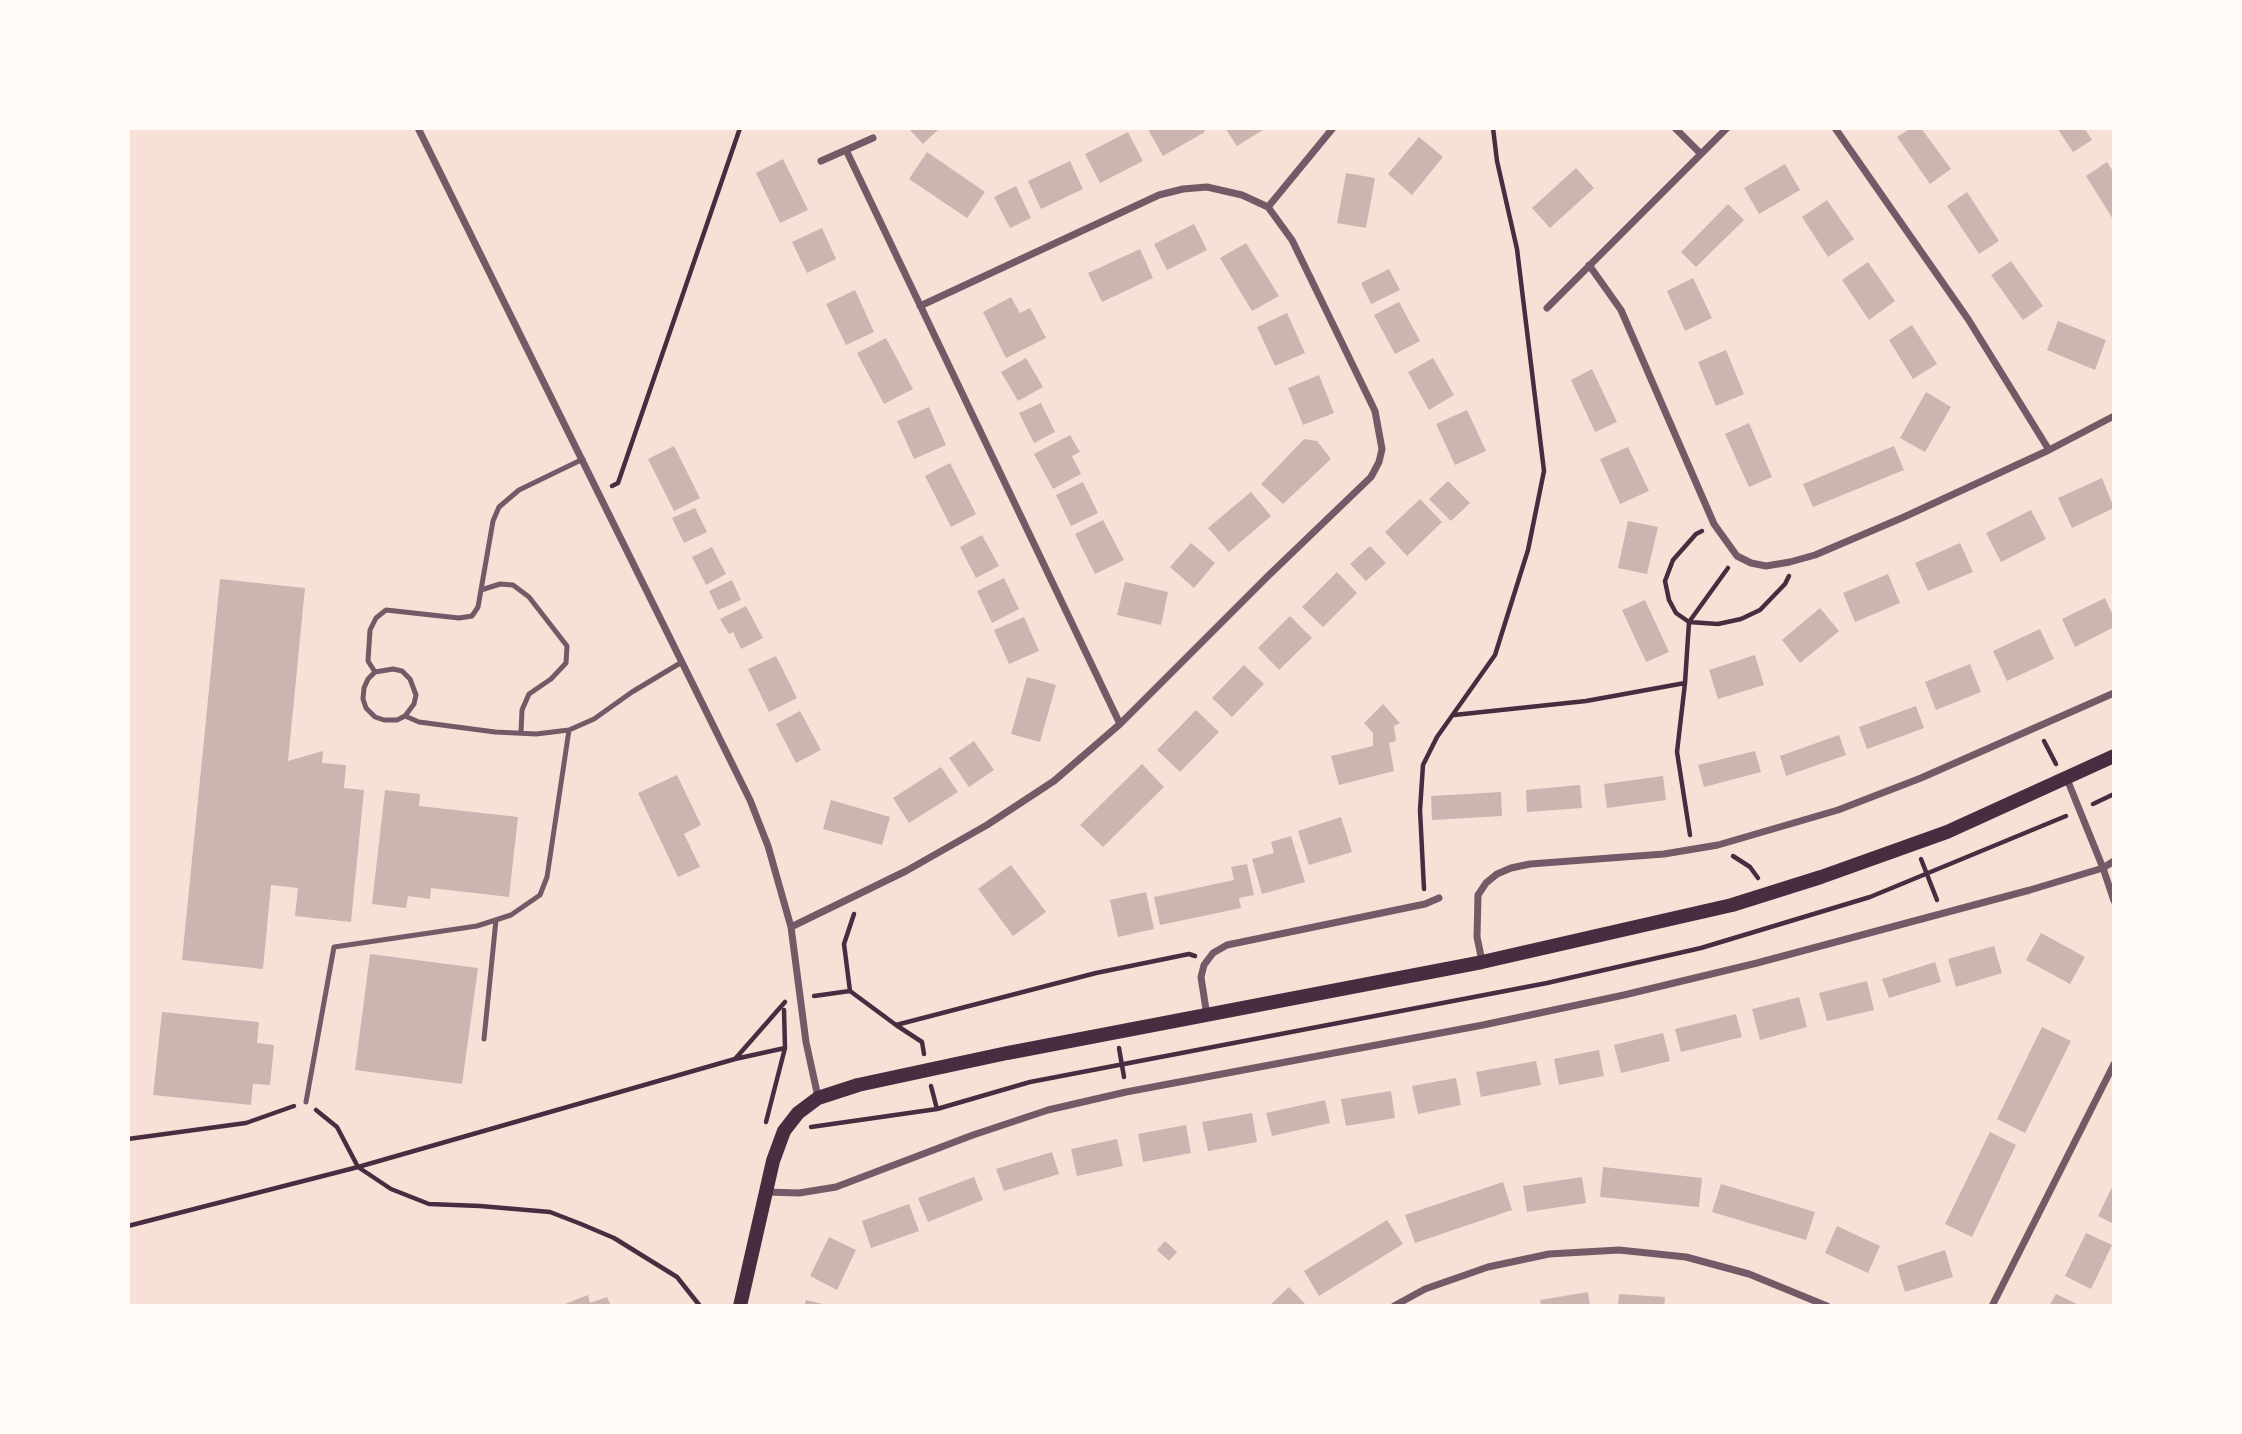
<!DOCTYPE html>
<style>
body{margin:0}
#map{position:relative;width:2242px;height:1434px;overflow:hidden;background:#f7e1d7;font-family:Quicksand,sans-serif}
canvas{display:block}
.frame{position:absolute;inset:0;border:130px solid #fffaf5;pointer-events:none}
</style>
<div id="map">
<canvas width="2242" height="1434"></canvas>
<div class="frame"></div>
</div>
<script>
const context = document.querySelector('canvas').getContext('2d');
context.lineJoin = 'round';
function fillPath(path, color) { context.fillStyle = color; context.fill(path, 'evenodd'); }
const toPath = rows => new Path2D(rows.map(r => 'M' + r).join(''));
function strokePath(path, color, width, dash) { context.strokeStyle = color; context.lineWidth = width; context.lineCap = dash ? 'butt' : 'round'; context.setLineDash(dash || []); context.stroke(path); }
fillPath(toPath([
 [908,128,940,128,923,144],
 [1147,128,1203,128,1205,132,1163,156],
 [1225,128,1266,128,1237,146],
 [1911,128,1921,128,1951,169,1930,184,1897,137],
 [2057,128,2084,128,2092,140,2073,152],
 [1128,132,1143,161,1100,183,1085,154],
 [1419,137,1443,157,1412,195,1388,174],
 [927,152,985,192,967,218,909,179],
 [783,159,808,210,780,223,756,173],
 [1070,161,1083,189,1041,209,1028,181],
 [2107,162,2114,173,2114,221,2086,176],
 [1785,164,1800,190,1759,214,1744,188],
 [1576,168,1594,188,1550,228,1532,208],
 [1346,173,1375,178,1366,228,1337,223],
 [1016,186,1031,218,1010,228,994,197],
 [1967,192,1999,241,1979,254,1947,206],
 [1827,200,1854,239,1828,257,1802,217],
 [1728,204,1744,220,1696,267,1681,252],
 [1194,224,1207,250,1167,270,1154,244],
 [822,228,836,259,807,273,792,242],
 [1246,243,1279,296,1252,311,1220,258],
 [1140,249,1153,278,1102,302,1088,273],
 [2011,261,2043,306,2023,320,1991,275],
 [1868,262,1895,301,1869,320,1842,280],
 [1389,269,1400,290,1371,304,1361,283],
 [1693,278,1712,318,1685,331,1667,291],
 [855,290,874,332,846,345,826,304],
 [1011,297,1020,313,1030,308,1046,338,1006,358,983,312],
 [1399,302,1420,341,1395,354,1374,315],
 [1287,313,1305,353,1275,366,1257,327],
 [2058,321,2106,340,2095,370,2047,350],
 [1912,325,1937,364,1913,379,1889,340],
 [886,338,913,389,884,404,857,353],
 [1726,350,1744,394,1716,406,1698,362],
 [1026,358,1043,387,1018,401,1001,372],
 [1433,358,1454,395,1429,410,1408,372],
 [1592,369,1617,422,1595,432,1571,380],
 [1319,375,1334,413,1303,425,1288,388],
 [1926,392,1951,407,1925,452,1900,438],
 [1041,403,1055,432,1034,443,1019,413],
 [929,407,946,445,914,459,897,421],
 [1467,410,1486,451,1455,465,1436,424],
 [1749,423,1772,477,1749,487,1725,434],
 [1070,435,1080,452,1072,456,1081,474,1053,489,1034,454],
 [1304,439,1317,441,1331,459,1283,504,1261,484],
 [674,446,700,498,674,511,648,459],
 [1894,446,1904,470,1813,507,1803,484],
 [1628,447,1649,491,1620,504,1600,459],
 [950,463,976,514,951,527,925,476],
 [2102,478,2114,508,2072,528,2058,498],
 [1448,481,1470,503,1451,521,1429,499],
 [1083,482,1098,513,1071,526,1056,495],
 [1251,492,1271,516,1229,552,1208,528],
 [1420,499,1442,522,1407,556,1385,532],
 [695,508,707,532,684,543,672,518],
 [2031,510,2046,539,2001,562,1986,533],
 [1103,520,1124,560,1095,574,1075,534],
 [1628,521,1658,527,1647,574,1618,568],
 [982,535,999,566,976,578,960,547],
 [1191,543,1215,563,1194,588,1170,567],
 [1960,543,1973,572,1928,591,1915,563],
 [1370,546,1386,563,1366,581,1350,564],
 [712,547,726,574,706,585,692,557],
 [1337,572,1357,593,1323,627,1302,607],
 [1888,574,1900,603,1855,622,1843,593],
 [1004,578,1019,609,992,623,977,591],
 [220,579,305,588,288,761,323,751,322,763,346,765,344,788,364,790,351,922,295,916,298,888,271,885,263,969,182,960],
 [732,580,741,600,718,610,709,591],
 [1125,582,1168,592,1161,625,1117,615],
 [2105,598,2114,618,2114,627,2075,647,2062,619],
 [1645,600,1669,652,1646,662,1622,610],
 [746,606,763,638,741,649,733,632,729,634,720,619],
 [1820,608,1839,631,1800,663,1782,640],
 [1290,616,1312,638,1279,670,1258,648],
 [1024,617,1039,651,1009,664,994,630],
 [2040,629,2054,659,2007,681,1993,651],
 [1755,655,1764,685,1718,699,1709,670],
 [776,656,797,698,769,712,748,669],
 [1970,664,1981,692,1936,710,1925,682],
 [1244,665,1264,684,1232,717,1212,698],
 [1027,677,1056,685,1040,742,1011,734],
 [1383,704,1400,723,1394,726,1396,741,1389,743,1394,771,1339,785,1331,756,1373,746,1373,733,1364,723],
 [1916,706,1924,728,1867,749,1859,727],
 [1196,710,1219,732,1180,772,1157,750],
 [800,711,821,750,796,763,776,724],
 [1839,735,1846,755,1786,776,1780,756],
 [974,741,994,770,969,787,949,758],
 [1755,751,1761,772,1704,787,1698,765],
 [1142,764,1164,787,1103,847,1080,825],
 [941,767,958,792,909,823,893,798],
 [677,775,701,825,684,834,700,867,678,877,638,793],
 [1663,776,1666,800,1607,808,1604,784],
 [1580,785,1582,808,1527,812,1526,790],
 [385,790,420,794,419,806,518,817,509,897,431,888,430,899,408,896,406,908,372,904],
 [1501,792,1502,816,1432,820,1431,796],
 [831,800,890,817,882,845,823,829],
 [1341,817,1352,852,1309,865,1298,831],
 [1291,836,1305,882,1262,894,1252,859,1274,853,1271,842],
 [1247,864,1254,895,1239,898,1241,908,1160,925,1154,897,1234,880,1231,867],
 [1011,865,1046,912,1013,936,978,889],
 [1146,892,1154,929,1118,937,1110,900],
 [2041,933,2085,957,2070,984,2026,960],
 [1994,946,2002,973,1956,987,1948,959],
 [370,954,478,968,462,1084,355,1070],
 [1935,962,1941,982,1889,998,1882,979],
 [1867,981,1874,1010,1827,1021,1819,993],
 [1799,997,1807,1027,1760,1040,1752,1009],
 [162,1012,259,1022,257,1043,274,1045,270,1085,253,1084,251,1105,153,1095],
 [1736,1014,1742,1037,1681,1052,1675,1029],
 [2042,1027,2071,1041,2025,1133,1997,1119],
 [1663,1033,1670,1061,1621,1073,1614,1045],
 [1599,1050,1604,1076,1559,1085,1554,1059],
 [1536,1061,1541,1085,1481,1097,1476,1072],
 [1456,1078,1461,1105,1418,1114,1412,1086],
 [1391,1091,1395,1118,1346,1126,1341,1099],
 [1325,1100,1330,1123,1272,1136,1266,1113],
 [1252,1113,1257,1142,1208,1151,1202,1122],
 [1186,1125,1191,1153,1143,1162,1138,1134],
 [1990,1132,2016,1145,1972,1237,1945,1224],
 [1117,1139,1123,1166,1077,1176,1071,1149],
 [1052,1152,1059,1174,1004,1191,996,1169],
 [1603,1167,1702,1178,1699,1207,1600,1197],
 [974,1177,983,1200,928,1222,918,1198],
 [1582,1177,1586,1203,1527,1212,1523,1186],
 [1503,1182,1512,1210,1415,1243,1405,1215],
 [2114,1183,2114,1224,2098,1216],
 [1721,1184,1815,1212,1806,1240,1712,1212],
 [909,1204,919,1231,871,1248,862,1221],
 [1387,1220,1403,1244,1319,1296,1304,1271],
 [1837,1226,1880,1246,1868,1273,1825,1253],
 [2086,1233,2112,1245,2091,1289,2065,1276],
 [829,1237,856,1250,837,1290,810,1276],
 [1165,1241,1177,1252,1169,1261,1157,1250],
 [1945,1250,1953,1277,1905,1292,1897,1266],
 [1289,1287,1307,1306,1269,1306],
 [1588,1292,1590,1306,1541,1306,1540,1300],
 [1619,1294,1665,1297,1664,1306,1618,1306],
 [2056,1294,2081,1306,2049,1306],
 [588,1295,590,1303,607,1297,611,1306,560,1306],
 [806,1300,827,1305,826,1306,804,1306]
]), '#ccb4b1');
strokePath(toPath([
 [612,486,618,483,740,128],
 [1702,531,1696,534,1673,560,1665,581,1669,600,1676,613,1689,622,1718,624,1741,619,1760,610,1785,584,1789,576],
 [1454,715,1586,701,1685,683],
 [2044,741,2056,764],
 [2093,804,2114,794],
 [1690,835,1677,752,1685,683,1689,622,1728,568],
 [1733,856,1750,867,1758,878],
 [1921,859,1937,900],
 [1424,889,1420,810,1423,765,1437,737,1495,655,1528,550,1544,471,1517,249,1497,161,1493,128],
 [850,991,844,944,854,914],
 [814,996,850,991,896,1025,1096,973,1189,954,1195,956],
 [784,1010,785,1048],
 [896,1025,922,1042,924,1054],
 [1119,1048,1124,1077],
 [735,1059,785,1048,766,1122],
 [931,1086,937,1109],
 [316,1110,337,1127,358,1167,391,1189,429,1204,480,1206,550,1212,581,1224,614,1238,677,1277,700,1306],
 [811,1127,937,1109,1030,1082,1547,983,1701,948,1870,897,2066,816],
 [128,1139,246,1123,294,1106],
 [128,1226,358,1167,735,1059,785,1002]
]), '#4a2c40', 4.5);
strokePath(toPath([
 [481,590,500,584,513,585,529,597,567,646,566,663,551,679,529,694,522,710,521,733],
 [375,672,368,661,370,630,376,618,386,610,459,618,472,616,478,607,493,521,499,507,519,490,583,459],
 [405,716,414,704,416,695,410,679,402,671,393,669,375,672,368,679,364,688,363,699,366,708,375,717,384,720,397,720,405,716,419,722,495,732,536,734,569,730,594,719,632,692,682,662],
 [484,1039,496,920],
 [306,1102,334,947,477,926,511,915,540,895,547,877,569,730]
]), '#755966', 5);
strokePath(toPath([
 [418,128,750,800,768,846,791,927,806,1042,818,1097],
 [1675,128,1700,153],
 [1835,128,1968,319,2049,450],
 [846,150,1120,724],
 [821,161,873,138],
 [1268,207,1333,128],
 [1589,265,1621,310,1714,524,1737,556,1751,563,1766,566,1790,562,1815,555,1904,517,2049,450,2114,416],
 [1547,308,1727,128],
 [2067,779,2103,868,2114,901],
 [791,927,906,871,987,825,1054,781,1120,724,1268,576,1371,477,1379,462,1382,449,1375,411,1292,240,1268,207,1242,195,1207,187,1183,189,1159,195,920,306],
 [1482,961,1477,937,1478,895,1486,883,1497,874,1511,868,1530,864,1664,854,1718,845,1838,810,1921,778,2114,693],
 [1207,1016,1201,977,1204,965,1213,953,1227,945,1425,904,1439,898],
 [766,1192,799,1193,836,1187,973,1135,1048,1110,1126,1092,1483,1025,1624,995,1757,963,2030,890,2103,868,2114,861],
 [1394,1306,1425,1289,1488,1267,1549,1254,1619,1250,1686,1257,1749,1274,1827,1306],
 [1992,1306,2114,1064]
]), '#755966', 7);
strokePath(toPath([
 [740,1306,773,1161,784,1131,798,1113,818,1098,858,1085,1007,1053,1482,962,1732,905,1821,877,1947,832,2114,756]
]), '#4a2c40', 14);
</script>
